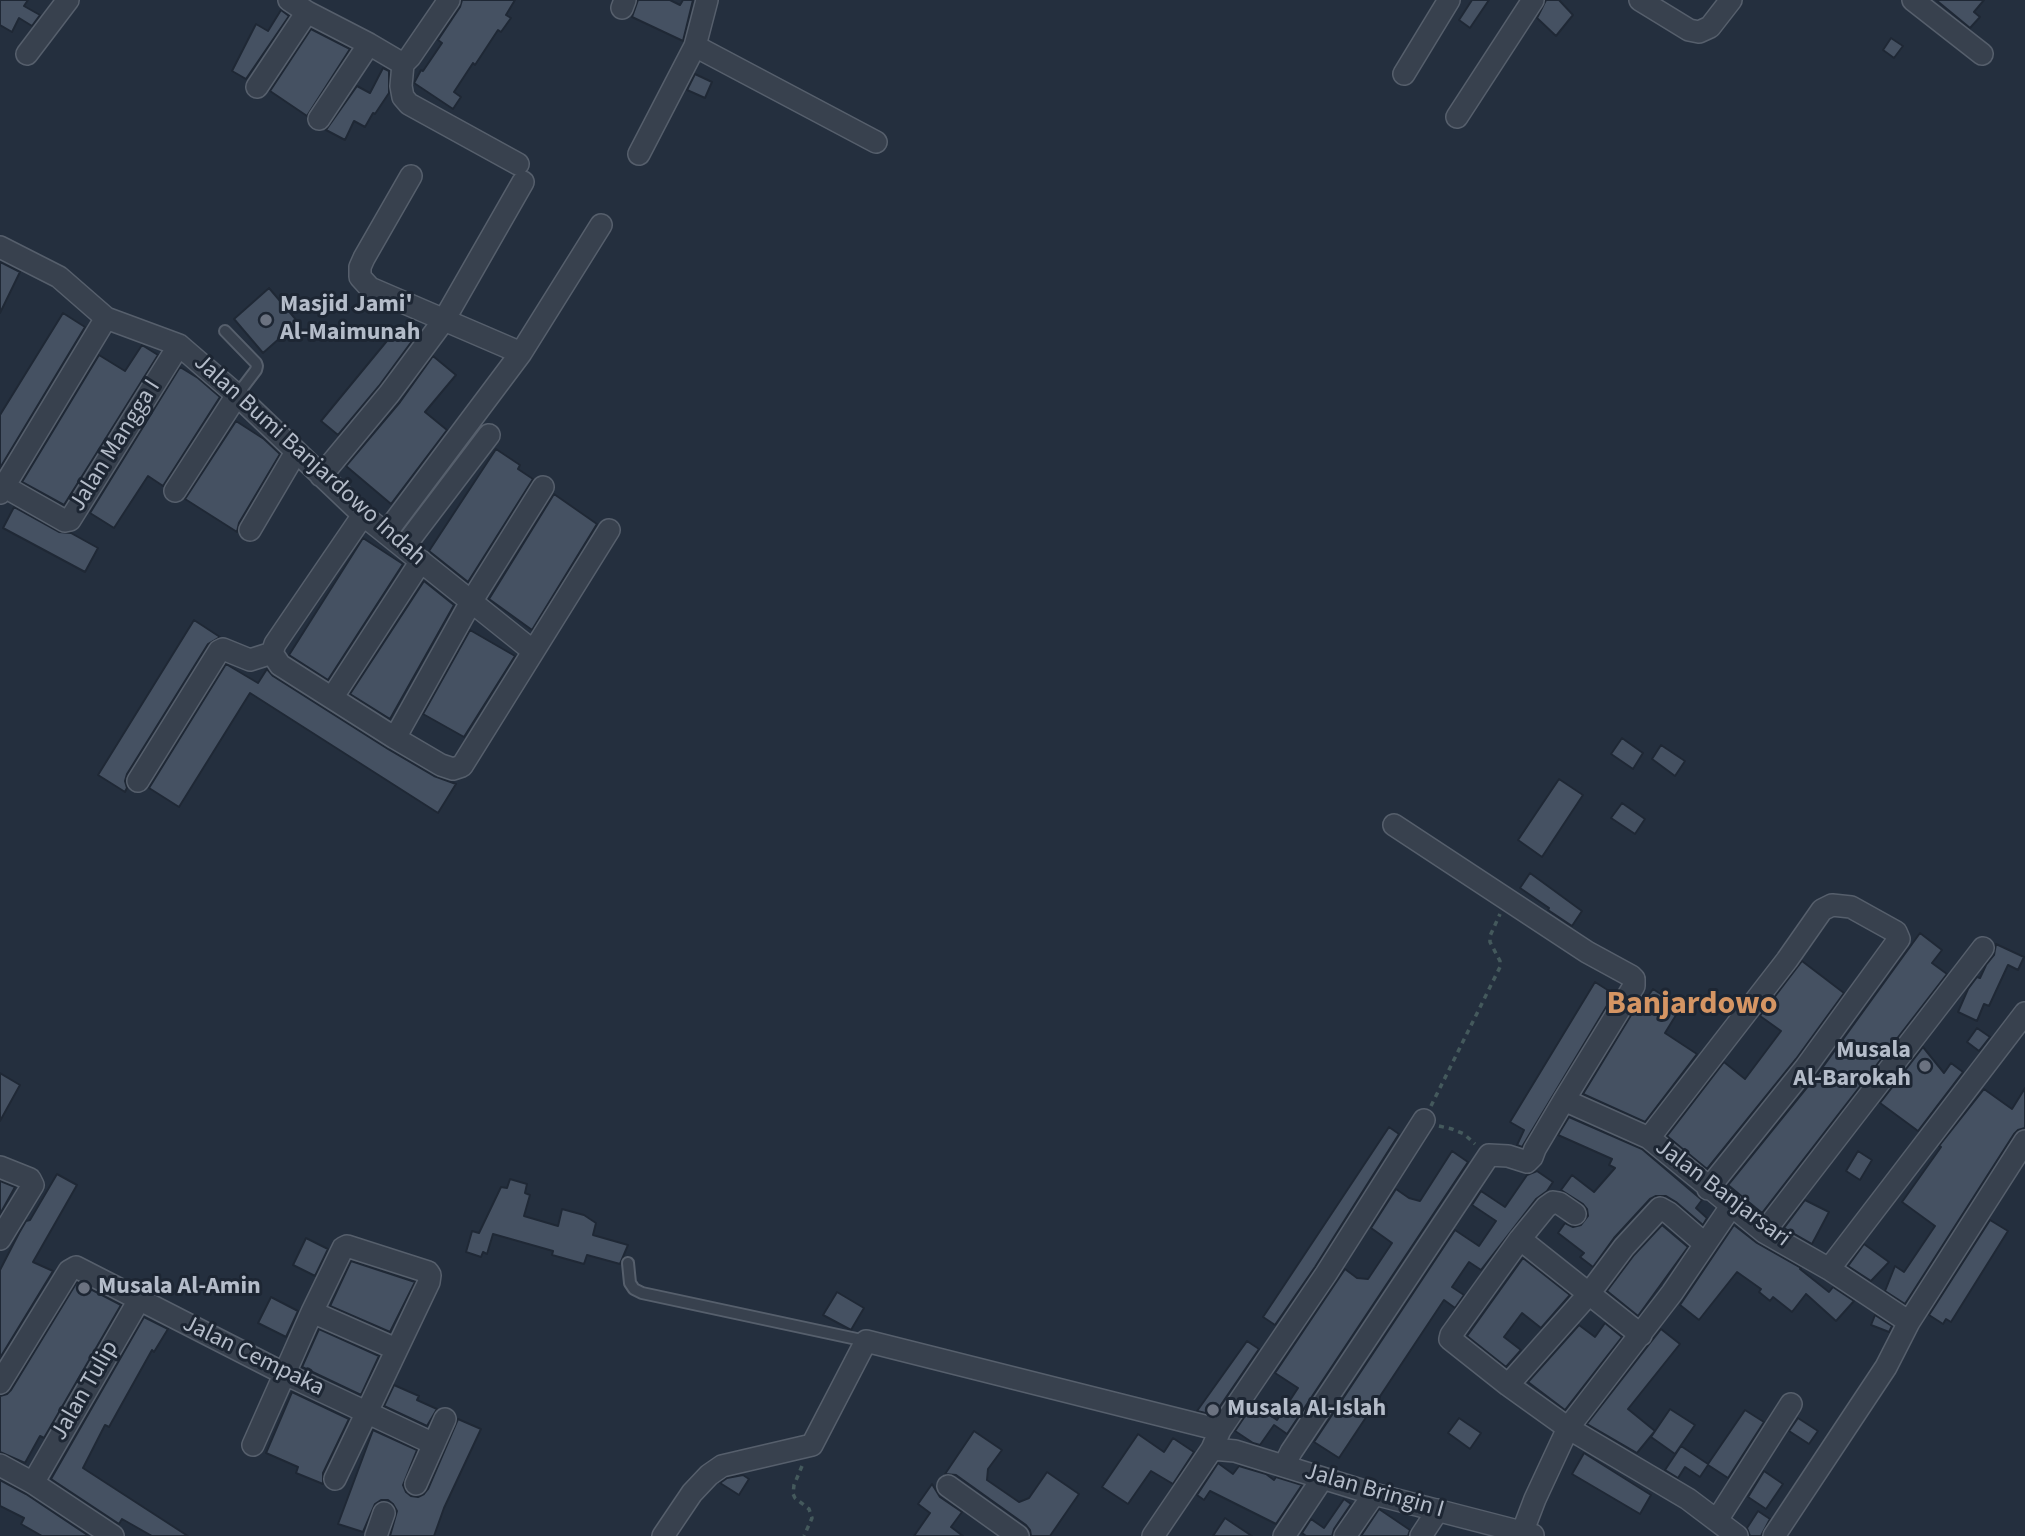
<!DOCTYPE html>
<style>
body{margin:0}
canvas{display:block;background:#242f3e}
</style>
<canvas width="2025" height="1536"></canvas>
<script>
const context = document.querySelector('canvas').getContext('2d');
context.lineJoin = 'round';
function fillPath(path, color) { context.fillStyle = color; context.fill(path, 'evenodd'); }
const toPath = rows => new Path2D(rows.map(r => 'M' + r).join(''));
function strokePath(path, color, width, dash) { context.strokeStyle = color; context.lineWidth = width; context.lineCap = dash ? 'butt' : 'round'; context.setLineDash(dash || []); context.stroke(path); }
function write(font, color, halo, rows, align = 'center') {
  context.font = font + ' "Source Sans 3",sans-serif'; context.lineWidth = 6; context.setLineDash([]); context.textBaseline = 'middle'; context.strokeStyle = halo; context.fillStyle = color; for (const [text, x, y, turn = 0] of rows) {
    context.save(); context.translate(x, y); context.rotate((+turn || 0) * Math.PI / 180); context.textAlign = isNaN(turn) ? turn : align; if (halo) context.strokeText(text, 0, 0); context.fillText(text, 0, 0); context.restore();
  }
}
const building = toPath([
 [0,0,28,0,24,6,40,15,32,26,19,18,12,32,0,25,0,0],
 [462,0,515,0,506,15,511,18,501,32,498,30,475,65,473,63,454,92,461,97,453,109,414,83,421,70,423,71,442,43,438,40,460,7,462,0],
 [638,0,670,0,680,5,683,0,693,0,683,41,632,17,638,0],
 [1472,0,1489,0,1470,28,1459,20,1472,0],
 [1546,0,1559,0,1573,15,1556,36,1537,18,1546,0],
 [1936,0,1984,0,1974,12,1980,17,1970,28,1936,0],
 [281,10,289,16,246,79,232,71,256,24,268,31,281,10],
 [311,29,350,49,307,116,270,91,311,29],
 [1891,38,1903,46,1894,58,1883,50,1891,38],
 [383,68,389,71,389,93,375,114,373,113,365,127,354,121,345,140,326,130,357,86,370,93,383,68],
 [695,74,712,82,705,98,687,90,695,74],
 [0,262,20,272,0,313,0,262],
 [269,288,298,322,263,353,234,319,269,288],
 [63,313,85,327,0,468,0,415,63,313],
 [400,325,415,337,379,386,338,435,321,421,400,325],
 [142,345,158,355,64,505,22,482,99,355,125,371,142,345],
 [433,356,456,375,425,412,447,430,391,504,346,466,400,402,433,356],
 [180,367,198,378,220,397,163,486,148,476,114,528,90,513,180,367],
 [236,421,264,439,280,454,239,523,237,532,185,499,236,421],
 [496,449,520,465,518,469,533,479,468,582,429,551,496,449],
 [554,494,597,524,532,630,489,599,554,494],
 [14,507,59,532,71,533,98,548,85,572,3,528,14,507],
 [363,538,403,564,328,680,289,655,363,538],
 [424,581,454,605,390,719,350,694,424,581],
 [194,620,220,637,208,644,127,774,125,781,127,788,125,792,98,775,194,620],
 [470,630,515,656,464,737,423,714,470,630],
 [226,664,258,683,267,669,273,676,388,749,434,776,456,784,438,813,250,693,179,807,149,788,226,664],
 [1622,738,1643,753,1633,769,1611,754,1622,738],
 [1661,745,1685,761,1675,776,1652,759,1661,745],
 [1559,779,1583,795,1542,857,1518,840,1559,779],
 [1622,803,1645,819,1635,834,1611,818,1622,803],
 [1530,873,1582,911,1572,926,1548,910,1549,908,1520,888,1530,873],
 [1920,933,1942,950,1932,963,1947,974,1762,1213,1728,1185,1817,1075,1920,933],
 [1996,944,2024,957,2018,970,2008,965,1989,1006,1984,1004,1977,1021,1958,1012,1968,989,1977,977,1980,978,1986,965,1994,955,1996,944],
 [1802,961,1844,993,1796,1059,1707,1169,1667,1136,1724,1062,1745,1079,1781,1031,1760,1016,1802,961],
 [1595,982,1614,994,1522,1147,1517,1145,1524,1130,1510,1122,1595,982],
 [1653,989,1681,1007,1665,1033,1697,1054,1645,1122,1583,1094,1636,1007,1639,1009,1653,989],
 [1977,1028,1990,1037,1979,1051,1967,1042,1977,1028],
 [1923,1047,1944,1073,1951,1063,1963,1072,1918,1131,1880,1103,1923,1047],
 [0,1073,20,1085,0,1121,0,1073],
 [2025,1088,2025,1128,2018,1130,2014,1134,1905,1304,1885,1291,1895,1266,1904,1272,1935,1226,1902,1202,1941,1147,1939,1146,1984,1089,2012,1109,2025,1088],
 [1569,1117,1642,1149,1702,1200,1696,1208,1707,1218,1703,1225,1676,1202,1666,1196,1656,1196,1650,1199,1614,1238,1593,1267,1580,1257,1584,1253,1558,1233,1565,1223,1573,1227,1581,1225,1588,1216,1587,1209,1583,1204,1561,1190,1572,1175,1594,1192,1615,1168,1609,1165,1612,1159,1558,1135,1569,1117],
 [1389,1127,1399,1134,1315,1267,1275,1325,1263,1317,1389,1127],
 [1452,1151,1468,1162,1287,1434,1274,1425,1260,1445,1253,1443,1235,1431,1253,1404,1277,1420,1298,1388,1275,1373,1345,1269,1357,1278,1368,1279,1392,1243,1371,1228,1396,1189,1409,1198,1420,1201,1452,1151],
 [1858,1151,1872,1160,1860,1180,1846,1171,1858,1151],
 [1537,1171,1553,1182,1547,1191,1536,1199,1481,1270,1469,1262,1452,1287,1464,1295,1455,1308,1444,1300,1339,1458,1314,1442,1455,1230,1479,1246,1496,1221,1472,1205,1481,1191,1505,1207,1527,1175,1537,1171],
 [57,1174,77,1185,33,1262,53,1271,0,1358,0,1270,19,1233,26,1221,30,1220,57,1174],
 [510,1179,527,1184,525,1193,530,1195,524,1216,558,1226,562,1209,584,1215,596,1223,593,1235,628,1245,620,1264,587,1255,584,1264,552,1255,553,1251,493,1234,487,1254,483,1252,481,1257,466,1252,472,1231,479,1233,501,1187,507,1188,510,1179],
 [0,1181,15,1187,0,1214,0,1181],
 [1805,1200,1829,1212,1812,1244,1784,1228,1805,1200],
 [1990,1220,2008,1231,1951,1322,1946,1319,1943,1324,1929,1315,1990,1220],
 [1662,1225,1688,1247,1638,1316,1607,1291,1634,1255,1662,1225],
 [1734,1225,1757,1243,1801,1268,1800,1269,1829,1292,1833,1287,1854,1301,1836,1321,1806,1294,1792,1312,1773,1297,1770,1301,1759,1292,1761,1289,1737,1272,1699,1320,1680,1305,1734,1225],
 [306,1238,328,1249,315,1276,293,1265,306,1238],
 [1864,1244,1889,1262,1871,1281,1848,1266,1864,1244],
 [1523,1258,1570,1295,1541,1328,1522,1313,1504,1337,1521,1350,1506,1367,1467,1336,1523,1258],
 [351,1261,415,1282,390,1332,330,1306,351,1261],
 [77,1282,121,1305,44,1438,40,1436,25,1463,0,1452,0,1396,7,1394,11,1390,77,1282],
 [837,1292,864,1308,851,1330,823,1315,837,1292],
 [271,1297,298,1311,286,1337,258,1323,271,1297],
 [1875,1315,1892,1326,1889,1332,1871,1325,1875,1315],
 [144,1317,168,1329,154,1352,152,1350,109,1427,105,1425,83,1468,188,1536,152,1536,122,1519,119,1524,51,1479,144,1317],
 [1605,1323,1622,1337,1565,1410,1528,1382,1579,1325,1595,1337,1605,1323],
 [319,1329,379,1356,361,1395,302,1367,319,1329],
 [1661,1329,1680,1344,1628,1409,1655,1431,1637,1453,1587,1424,1661,1329],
 [1247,1341,1259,1349,1214,1415,1197,1411,1247,1341],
 [394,1385,419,1396,417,1400,437,1409,427,1426,384,1406,394,1385],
 [292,1392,349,1419,323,1473,323,1484,296,1473,298,1467,266,1453,292,1392],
 [1670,1409,1695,1425,1675,1454,1651,1437,1670,1409],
 [1745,1410,1764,1422,1728,1478,1708,1465,1700,1477,1685,1467,1678,1478,1665,1470,1681,1446,1708,1464,1745,1410],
 [1459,1418,1481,1433,1470,1449,1448,1433,1459,1418],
 [1798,1418,1818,1431,1809,1444,1789,1431,1798,1418],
 [458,1419,481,1429,444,1508,434,1536,390,1536,397,1511,393,1504,388,1500,381,1500,375,1504,363,1532,338,1524,373,1430,417,1450,403,1485,406,1492,411,1496,418,1497,424,1494,428,1489,458,1419],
 [974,1431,1002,1450,988,1469,987,1480,1019,1502,1029,1498,1047,1472,1079,1494,1050,1536,1031,1536,1030,1530,1026,1525,956,1475,945,1474,974,1431],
 [1138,1434,1164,1452,1173,1438,1194,1452,1173,1484,1151,1471,1128,1504,1102,1487,1138,1434],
 [1584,1453,1651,1495,1640,1514,1572,1474,1584,1453],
 [1218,1463,1233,1474,1239,1466,1266,1474,1274,1480,1276,1477,1302,1485,1276,1524,1210,1491,1204,1500,1197,1495,1218,1463],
 [1764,1471,1783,1484,1766,1509,1748,1497,1764,1471],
 [743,1475,749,1479,739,1495,720,1483,727,1478,743,1475],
 [0,1480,26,1494,89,1536,42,1536,21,1524,24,1518,0,1506,0,1480],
 [932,1484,940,1497,962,1512,951,1527,963,1536,914,1536,930,1513,918,1504,932,1484],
 [1344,1499,1351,1504,1334,1529,1332,1536,1306,1536,1302,1533,1311,1519,1324,1528,1344,1499],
 [1379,1509,1410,1530,1408,1536,1361,1536,1379,1509],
 [1758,1511,1770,1519,1761,1536,1750,1536,1747,1528,1758,1511],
 [1225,1518,1252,1536,1213,1536,1225,1518]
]);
fillPath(building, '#455162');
strokePath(building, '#1f2835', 2);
const service = toPath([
 [225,331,256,363,257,366,256,370,237,395],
 [628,1263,630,1283,634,1289,642,1293,866,1341]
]);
const minor = toPath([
 [289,0,307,12,369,44,403,64],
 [449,0,410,57,403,64,401,86,403,97,409,104,518,164],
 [1640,0,1689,30,1699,32,1710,27,1731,0],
 [1913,0,1982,54],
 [622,8,625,0],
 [695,46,876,142],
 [27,54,68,0],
 [1404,74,1449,0],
 [257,87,307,12],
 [1457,117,1533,0],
 [319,119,369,44],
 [639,154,695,46,707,0],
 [411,176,364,258,360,267,360,277,370,288,521,353],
 [0,247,59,277,106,318,179,345,237,395,363,515,533,651],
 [321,476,389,394,444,320,523,182],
 [5,487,65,521,70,520,179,345],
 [175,491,237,395],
 [0,493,106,318],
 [250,530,296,452],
 [386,533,521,353,601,225],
 [404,547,489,435],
 [272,653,280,665,395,738,441,765,453,769,462,766,609,530],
 [272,653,275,644,363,515],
 [332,698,421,561],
 [395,738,471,602,543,487],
 [138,781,219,651,223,649,250,660,272,653],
 [1564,1100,1649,1138,1764,1232,1829,1269,1909,1322],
 [1649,1138,1787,960,1822,910,1832,905,1851,907,1896,932,1899,939,1806,1067,1708,1189],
 [0,1167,30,1179,33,1185,0,1239],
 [1575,1214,1559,1203,1553,1202,1546,1207,1520,1239,1451,1335,1450,1339,1508,1385,1568,1428,1688,1499,1737,1536],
 [1764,1232,1983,948],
 [1520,1239,1641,1335],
 [1829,1269,2025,1013],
 [312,1312,396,1349],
 [0,1383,69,1271,76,1267,285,1374,434,1444],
 [1508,1385,1588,1295,1624,1247,1660,1208,1669,1213,1705,1244],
 [253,1445,312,1312,343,1248,347,1246,428,1272,430,1275,429,1282,335,1479],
 [1212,1449,1235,1451,1374,1494,1533,1535],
 [0,1465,33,1483,113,1536],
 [1284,1466,1291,1452,1489,1155,1508,1156,1527,1162,1532,1157,1535,1149,1564,1100,1634,986,1634,979,1631,976,1587,952,1394,825],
 [33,1483,139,1300],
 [416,1484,445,1419],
 [948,1486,1018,1536],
 [1717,1520,1791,1404],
 [1522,1533,1535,1499,1568,1428,1672,1293,1732,1205],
 [376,1536,384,1513],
 [663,1536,692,1493,709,1475,722,1466,812,1445,866,1341,1220,1430],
 [1153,1536,1212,1449,1220,1430,1326,1274,1424,1120],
 [1284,1536,1322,1479],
 [1345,1536,1374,1494],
 [1421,1536,1438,1510],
 [1774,1536,1886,1367,1909,1322,2025,1141]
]);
strokePath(service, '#565f6c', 14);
strokePath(minor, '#565f6c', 24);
strokePath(toPath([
 [1431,1106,1500,967,1500,961,1490,942,1490,936,1500,914],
 [1439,1126,1452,1129,1464,1134,1475,1144],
 [802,1466,794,1485,793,1494,795,1498,809,1509,812,1518,804,1536]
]), '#44595c', 3.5, [5, 5]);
strokePath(service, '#38414e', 10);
strokePath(minor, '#38414e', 21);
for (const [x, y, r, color] of [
 [266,320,7,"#6b7280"],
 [1925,1066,7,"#6b7280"],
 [84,1288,7,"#6b7280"],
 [1213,1410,7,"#6b7280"]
]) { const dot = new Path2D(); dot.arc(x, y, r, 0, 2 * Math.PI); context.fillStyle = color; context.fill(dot); strokePath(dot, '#1d2633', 2.5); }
write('bold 24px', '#b4bcc9', '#1d2633', [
 ["Masjid Jami'",280,306],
 ["Al-Maimunah",280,334],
 ["Musala",1911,1052,"right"],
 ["Al-Barokah",1911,1080,"right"],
 ["Musala Al-Amin",98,1288],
 ["Musala Al-Islah",1227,1410]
], 'left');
write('24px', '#b4bcc9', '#1d2633', [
 ["Jalan Mangga I",116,446,-58],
 ["Jalan Bumi Banjardowo Indah",309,461,42],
 ["Jalan Banjarsari",1722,1194,37],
 ["Jalan Cempaka",253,1357,26],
 ["Jalan Tulip",86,1391,-60],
 ["Jalan Bringin I",1374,1492,16]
]);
write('bold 32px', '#d59563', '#1d2633', [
 ["Banjardowo",1692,1006]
]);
</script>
